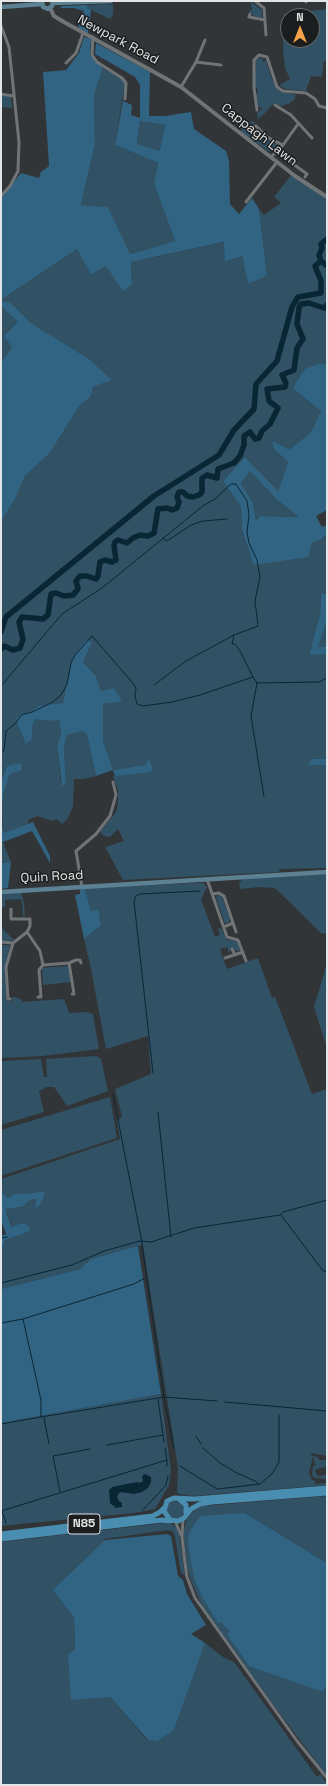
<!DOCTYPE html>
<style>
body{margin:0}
#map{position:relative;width:328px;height:1786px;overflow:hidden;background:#323537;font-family:"Space Grotesk",sans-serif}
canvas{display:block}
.frame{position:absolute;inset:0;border:2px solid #e3e5e6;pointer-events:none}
.north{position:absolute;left:280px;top:8px;width:40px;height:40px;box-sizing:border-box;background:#1b1d1e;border:1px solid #6b6d6e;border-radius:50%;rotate:0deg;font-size:11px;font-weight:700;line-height:16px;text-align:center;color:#e3e5e6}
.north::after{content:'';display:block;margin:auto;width:14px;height:18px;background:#f7a149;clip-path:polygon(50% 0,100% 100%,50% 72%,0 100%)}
</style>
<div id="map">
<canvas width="328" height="1786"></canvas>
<div class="frame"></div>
<div class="north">N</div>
</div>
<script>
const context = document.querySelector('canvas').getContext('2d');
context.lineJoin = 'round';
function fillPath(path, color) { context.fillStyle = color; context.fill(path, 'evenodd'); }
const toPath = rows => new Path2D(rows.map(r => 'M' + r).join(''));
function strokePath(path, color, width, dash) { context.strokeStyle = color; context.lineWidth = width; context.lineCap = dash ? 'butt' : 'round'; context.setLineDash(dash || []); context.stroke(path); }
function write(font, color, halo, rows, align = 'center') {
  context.font = font + ' "Space Grotesk",sans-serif'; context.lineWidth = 3; context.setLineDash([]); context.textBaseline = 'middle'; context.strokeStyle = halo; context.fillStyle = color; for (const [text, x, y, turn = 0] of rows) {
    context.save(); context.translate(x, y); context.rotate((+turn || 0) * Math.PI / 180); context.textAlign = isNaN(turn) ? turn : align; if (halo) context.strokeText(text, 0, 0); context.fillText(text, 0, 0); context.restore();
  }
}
fillPath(toPath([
 [250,1,262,10,262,18,253,16,252,13,248,11,252,10],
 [113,4,113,14,110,19,87,8,87,5],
 [327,9,327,61,324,61,322,77,311,76,306,91,286,89,280,86,279,85,290,79,285,68,283,49,284,14],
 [288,16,312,16,312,40,288,40],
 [258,58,263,58,262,60,264,62,266,60,271,77,278,90,296,95,294,100,288,104,281,106,274,103,265,113,258,119,257,113,262,109,256,104,258,100,256,99,256,94,258,93,257,88,255,88,255,67,256,66,255,61],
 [103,68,120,78,125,83,115,145,158,163,154,184,175,241,129,254,108,207,81,205,95,144,94,95],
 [1,95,11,97,12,108,1,107],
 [140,121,165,125,161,152,137,144],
 [254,121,255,123,253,125,251,123,249,124,252,130,257,129,264,137,278,144,273,151,268,151,241,132,241,123],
 [291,175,327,199,327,365,320,363,321,411,311,432,290,449,272,441,273,448,288,462,278,491,245,457,223,481,241,507,242,529,312,543,320,540,327,534,327,594,321,594,320,614,309,653,318,655,327,654,327,759,312,759,307,765,327,765,327,868,280,869,279,872,123,880,105,847,124,841,118,829,110,837,104,836,100,832,116,812,118,802,118,790,113,776,146,765,113,770,103,740,103,704,122,700,101,691,96,676,83,662,92,643,72,658,63,704,38,706,31,711,20,714,33,738,32,727,35,718,48,721,59,719,61,733,57,747,61,783,63,786,66,785,64,747,67,735,83,731,87,735,96,776,84,779,74,779,73,806,68,818,62,824,57,819,52,821,37,816,28,820,28,824,4,833,1,813,4,792,10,774,7,766,1,782,1,522,15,499,25,476,50,453,80,405,91,397,93,387,112,380,89,359,31,323,10,302,1,301,1,300,77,249,91,275,106,266,132,284,131,262,225,242,225,262,242,256,248,284,267,276,259,209,264,215,281,203,274,197],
 [1,306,18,322,12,347,1,363],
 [250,471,276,499,300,517,260,516,256,521,253,503,241,483],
 [327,621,327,646,318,647],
 [1,840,3,842,11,862,1,863],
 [327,874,327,934,321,933,275,888,259,887,240,889,239,883,243,879],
 [198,883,203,883,207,887,201,899,215,937,220,935,218,929,221,928,227,940,237,941,240,948,239,951,236,951,233,948,230,949,230,955,227,947,220,949,227,969,258,958,272,998,275,997,312,1094,327,1089,327,1456,311,1453,311,1455,319,1458,319,1460,327,1460,327,1467,316,1469,315,1471,318,1476,327,1475,327,1479,314,1478,312,1475,313,1466,316,1465,314,1462,314,1457,313,1457,309,1472,311,1479,315,1481,315,1484,327,1483,327,1485,192,1496,179,1494,177,1492,178,1468,143,1245,91,1259,80,1269,1,1289,1,1245,4,1245,5,1241,13,1227,5,1209,22,1207,30,1200,37,1199,35,1207,43,1191,27,1194,13,1194,8,1198,1,1192,1,1179,120,1139,117,1121,122,1116,115,1089,151,1074,148,1036,106,1049,90,964,84,939,101,924,97,909,91,911,85,888],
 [21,892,24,903,25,916,23,916,22,901,20,899,5,900,5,907,1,907,1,893],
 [219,894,222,896,230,919,229,922,225,924,216,898,217,895],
 [1,927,14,940,1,942],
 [1,945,9,945,10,946,5,968,7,1001,12,1001,12,997,15,997,22,1000,22,1002,64,999,69,1013,87,1012,93,1014,99,1049,42,1056,1,1058],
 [327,963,327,1048,314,1007],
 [66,966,68,967,71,982,43,985,42,968],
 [96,1056,101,1059,108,1091,67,1106,54,1087,47,1087,39,1091,44,1112,1,1125,1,1061,41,1059,44,1077,47,1077,46,1059],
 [110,1097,117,1138,1,1176,1,1130],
 [161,1394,171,1471,169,1485,155,1509,134,1513,1,1526,1,1423],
 [327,1496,327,1563,245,1513,219,1623,221,1621,229,1633,227,1634,323,1692,327,1685,327,1776,268,1698,203,1608,191,1581,187,1567,183,1532,187,1519,192,1512,202,1506],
 '166 1510a9 9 0 1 1 18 0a9 9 0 1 1-18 0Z',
 [164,1523,172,1524,177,1528,179,1534,185,1575,182,1574,180,1568,175,1537,173,1532,169,1530,104,1539,105,1540,74,1617,75,1649,110,1697,147,1740,174,1730,205,1643,223,1657,234,1662,317,1777,321,1774,327,1785,1,1785,1,1542]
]), '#315164');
fillPath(toPath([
 [87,5,87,8,91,10,88,32,87,33,78,28,84,11,74,8,61,8,61,6],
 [84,37,91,39,90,55,103,68,94,95,95,144,81,205,108,207,130,254,175,241,154,184,158,163,115,145,123,101,132,105,131,115,140,118,140,85,135,77,95,54,96,43,150,72,149,116,165,116,191,112,194,129,226,151,229,161,230,204,239,214,252,198,259,209,267,276,248,284,242,256,225,262,224,242,131,262,132,284,123,291,106,266,91,275,77,249,1,300,1,198,21,173,39,178,41,172,49,166,43,72,66,70,79,53],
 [140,121,165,125,160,151,137,144],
 [1,301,10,302,31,323,89,359,112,380,93,387,91,397,80,405,50,453,25,476,15,499,1,522,1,363,12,347,4,336,18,322,1,306],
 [320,363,327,365,327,510,316,516,322,527,327,525,327,534,320,540,312,543,308,557,254,565,242,529,241,507,223,481,245,457,278,491,288,462,273,448,272,441,290,449,311,432,321,411,293,388,305,369],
 [250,471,276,499,299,517,260,516,256,521,253,503,241,483],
 [321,594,327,594,327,621,318,647,327,646,327,654,318,655,309,654,320,614],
 [87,639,92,643,83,662,96,676,101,691,114,688,122,701,103,704,103,740,113,770,145,765,149,759,153,769,150,772,115,776,113,770,96,776,87,735,83,731,67,735,64,747,66,785,62,786,57,746,61,733,59,720,48,721,35,719,32,727,33,738,26,744,16,720,20,714,31,711,38,706,63,703,72,658],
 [312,759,327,759,327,765,307,765],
 [21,763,22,770,10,774,4,792,1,813,1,782,7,766],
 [1,819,4,833,33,822,50,856,50,863,32,831,3,842,1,840],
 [11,862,8,888,1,889,1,863],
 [85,888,91,911,98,909,101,925,84,939,75,895,80,894,80,889],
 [43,1191,45,1194,39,1206,35,1208,36,1199,30,1200,22,1207,5,1209,12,1227,22,1223,29,1226,30,1231,5,1240,4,1246,1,1245,1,1236,6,1234,1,1220,1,1192,8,1198,13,1194,27,1194],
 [138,1246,161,1394,1,1423,1,1324,2,1322,1,1322,1,1289,80,1269,91,1259],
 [245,1513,327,1563,327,1685,323,1692,249,1666,227,1634,229,1632,221,1622,218,1623,202,1597,195,1581,191,1563,188,1543,189,1533,195,1523,201,1516],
 [167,1534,171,1536,178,1576,183,1580,187,1594,206,1625,191,1634,205,1643,174,1730,157,1741,148,1740,110,1697,71,1700,68,1655,75,1649,74,1617,53,1590,105,1540]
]), '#306482');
fillPath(toPath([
 [145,1474,151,1477,151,1482,148,1488,142,1492,134,1494,120,1492,117,1496,118,1500,122,1503,122,1507,116,1508,110,1503,109,1490,112,1487,137,1482,140,1483,143,1481,142,1476]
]), '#092635');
strokePath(toPath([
 [163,538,167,541,191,525,203,521,227,519],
 [234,635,232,644,235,644,240,651,253,677,257,683,319,682,327,678],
 [257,683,251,716,264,797],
 [1,686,62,614,102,588,204,505,215,499,231,484,236,484,247,501,249,515,247,532,249,543,257,560,260,577,255,601,258,626,234,635,186,661,154,685],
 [1,754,4,750,6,731,16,723,21,715,32,712,53,702,61,695,67,684,71,663,75,655,92,636,132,682,136,688,135,696,137,704,143,706,172,702,200,695,253,677],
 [153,1073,134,901,136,896,140,894,200,891],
 [113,1094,141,1237,164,1397,174,1449],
 [158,1112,171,1237],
 [281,1215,323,1271,327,1271],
 [1,1238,7,1237],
 [1,1283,72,1265,104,1251,140,1241,151,1242,194,1228,280,1215,283,1212,327,1200],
 [1,1323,23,1319,134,1284,145,1278],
 [158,1399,163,1435],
 [225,1402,327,1411],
 [41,1417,164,1397,217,1401],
 [44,1418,49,1444],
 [1,1424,41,1417,41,1400,23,1319],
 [196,1436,201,1444],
 [107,1445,163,1435,164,1442],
 [165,1448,167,1460],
 [203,1448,220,1463,237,1473,257,1482,258,1484],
 [180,1466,217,1489,260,1484,272,1474,279,1462,279,1415],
 [60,1492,53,1456,90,1449],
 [143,1510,166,1485,168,1476],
 [1,1511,167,1460,167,1466],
 [2,1511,6,1523]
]), '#092635', 1);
strokePath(toPath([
 [327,239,321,244,322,248,319,255,321,261,327,266],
 [1,632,6,617,154,496,219,455,234,430,254,409,256,384,277,361,292,307,298,297,321,293,321,281,315,266,321,261],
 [1,649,4,646,13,650,20,648,23,639,19,622,22,617,43,619,48,615,51,594,56,593,64,596,73,595,78,589,76,581,80,576,87,576,96,579,98,576,100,562,105,560,112,562,116,560,114,546,115,542,118,540,127,543,133,538,140,535,148,536,154,533,158,509,167,508,172,510,177,508,179,502,177,497,179,492,183,492,187,496,193,497,199,495,202,492,202,478,207,475,217,478,218,469,234,463,240,456,244,445,244,436,250,432,255,439,259,438,262,431,270,424,278,408,269,401,267,389,285,387,286,383,282,375,294,370,297,348,303,339,297,324,299,308,301,304,309,303,324,308,327,305]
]), '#092635', 5.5);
strokePath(toPath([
 [255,1,264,8,266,35],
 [306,1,306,2],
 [250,14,249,17,265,20],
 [1,26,9,47,19,142,18,171,10,186,1,196],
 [93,37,92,55,97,62,122,78,126,83,125,99],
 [196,62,205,40],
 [66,63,76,53,83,33],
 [181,87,196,62,221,65],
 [1,94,13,96],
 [275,105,291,115,312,138],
 [257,110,254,88,254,60,259,55,267,57,277,87,283,91,306,93,315,99,319,106,327,108],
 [251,128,256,126,267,137,283,145],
 [279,148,284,152,289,161,307,174,305,177],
 [271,157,283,145,298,124],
 [246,202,277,162],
 [207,879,227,937,238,940,246,961],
 [82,887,76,851,96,834,110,816,116,795,113,782],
 [212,894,219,893,224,896,236,932],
 [11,909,11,919,30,919,30,926,27,932],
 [226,926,233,923],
 [1,942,13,943,6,967,8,999,10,999],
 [13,943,27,932,40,951,43,965],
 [232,949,235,955],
 [225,958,243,952],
 [69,963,74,994,72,994],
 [38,997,41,997,39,970,43,965,69,963,76,960,80,960,81,963],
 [183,1519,182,1537,185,1563,187,1577,195,1598,297,1741,327,1778],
 [175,1521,181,1535]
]), '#707476', 3);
strokePath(toPath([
 [50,8,54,16,64,22,181,87,295,176,327,197]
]), '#707476', 4);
strokePath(toPath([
 [42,1,43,7,48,9,52,6,53,1],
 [54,3,111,1],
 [1,7,42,4],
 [1,892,327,872]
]), '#5c8193', 4.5);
strokePath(toPath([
 [327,1488,195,1499,174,1498,167,1501,164,1511,170,1520,178,1521,184,1518,191,1509,200,1504,212,1502,327,1493],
 [179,1499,186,1505,186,1513],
 [1,1534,153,1516,160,1512,164,1508],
 [1,1539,162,1520,170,1521]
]), '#498db0', 5);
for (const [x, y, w] of [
 [84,1524,32]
]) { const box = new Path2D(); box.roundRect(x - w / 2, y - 10, w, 20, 3); context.fillStyle = '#1b1d1e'; context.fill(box); strokePath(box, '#e3e5e6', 1); }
write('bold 12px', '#e3e5e6', null, [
 ["N85",84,1524]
]);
write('13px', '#e3e5e6', '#1b1d1e', [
 ["Newpark Road",118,40,28],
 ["Cappagh Lawn",259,135,38],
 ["Quin Road",52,877,-3]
]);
</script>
